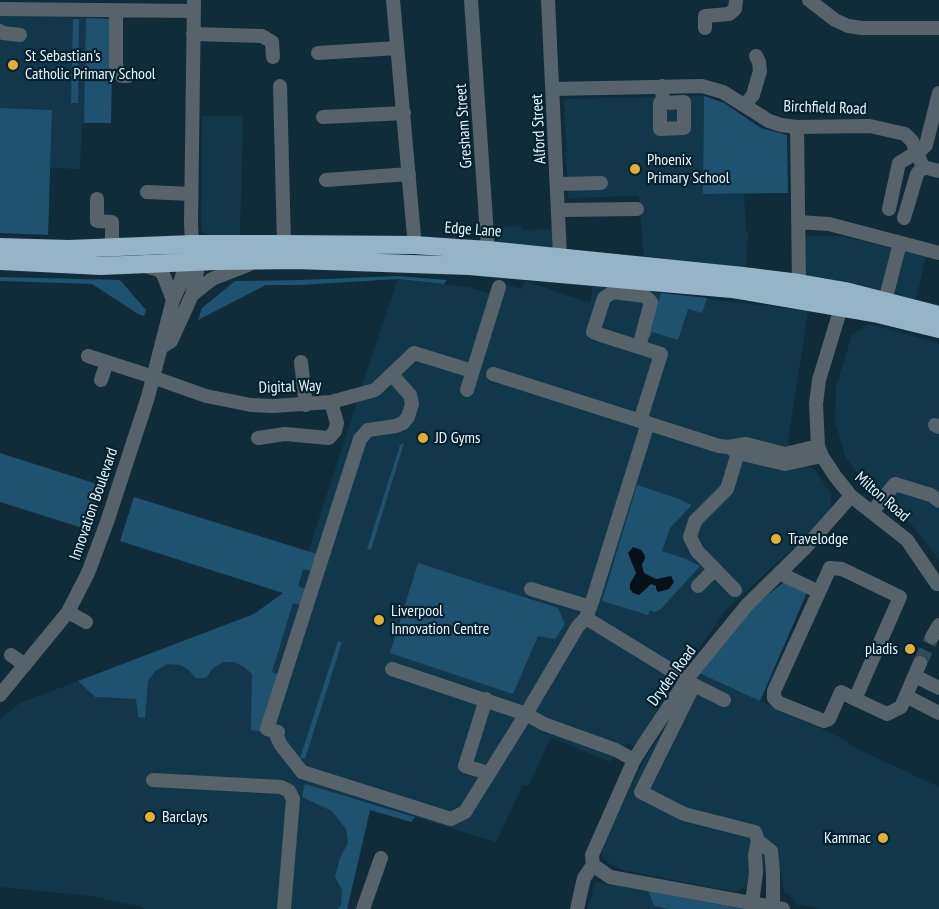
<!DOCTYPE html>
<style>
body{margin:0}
canvas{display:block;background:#102b3a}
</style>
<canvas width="939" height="909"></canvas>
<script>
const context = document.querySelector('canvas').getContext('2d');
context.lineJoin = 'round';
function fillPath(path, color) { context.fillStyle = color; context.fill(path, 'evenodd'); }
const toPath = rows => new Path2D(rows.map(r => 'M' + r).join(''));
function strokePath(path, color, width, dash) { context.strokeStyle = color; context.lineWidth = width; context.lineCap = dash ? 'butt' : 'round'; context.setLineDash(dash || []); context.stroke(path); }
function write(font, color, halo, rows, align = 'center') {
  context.font = font + ' "PT Sans Narrow",sans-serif'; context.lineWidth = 4.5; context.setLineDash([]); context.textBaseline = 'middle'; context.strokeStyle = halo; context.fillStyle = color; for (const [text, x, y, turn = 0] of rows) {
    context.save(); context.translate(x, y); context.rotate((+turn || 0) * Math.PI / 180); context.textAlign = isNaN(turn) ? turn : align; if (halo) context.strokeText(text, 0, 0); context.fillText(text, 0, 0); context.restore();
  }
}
fillPath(toPath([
 [0,15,113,19,111,123,82,123,80,169,50,168,52,110,0,108],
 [704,96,703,194,744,194,746,232,748,232,746,268,644,258,639,196,568,198,564,99],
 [202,116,243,116,240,235,209,236,201,230],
 [520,226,524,230,555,229,554,247,551,249,499,245,497,227],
 [805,236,842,236,926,257,915,302,805,275],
 [398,279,468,287,491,294,496,282,522,289,525,281,590,303,593,285,808,311,788,441,798,467,807,466,814,469,831,493,831,507,827,516,726,610,682,672,634,746,627,743,625,746,619,744,611,762,551,737,529,785,523,785,496,842,372,804,347,909,145,909,139,906,90,896,0,887,0,719,20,703,255,614,284,593,297,586,357,402,365,399,362,385],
 [869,324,939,343,939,560,912,525,865,485,845,456,835,422,836,387,852,335],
 [699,673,829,732,850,743,849,745,939,787,939,909,821,909,796,904,788,893,784,892,781,870,749,874,746,886,735,892,623,870,610,864,603,857,601,850,603,844,644,760],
 [595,882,648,891,654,906,668,909,588,909]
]), '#13374a');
fillPath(toPath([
 [86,18,113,19,111,123,84,123],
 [73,19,79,19,78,103,71,103],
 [704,96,724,103,761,128,787,135,788,193,703,194],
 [0,108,52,110,48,235,0,233],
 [396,276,447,280,444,284,398,279,300,285,266,285,198,320,202,308,235,281,300,280],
 [0,277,120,280,146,310,144,316,138,314,92,284,0,281],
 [661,293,707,298,702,313,688,309,678,340,652,332,650,337,647,336],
 [404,443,371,550,367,549,400,445],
 [0,453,103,486,89,530,0,502],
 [637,485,679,499,692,505,670,528,662,551,686,559,700,566,660,610,654,612,650,610,648,615,602,601],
 [134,497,317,554,311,571,303,569,298,586,305,589,300,605,293,603,272,672,280,675,262,732,251,730,252,674,244,667,234,662,223,662,213,668,206,678,195,678,189,670,180,665,168,664,155,671,148,681,145,718,138,717,136,699,95,697,78,681,254,614,283,593,120,541],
 [418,563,558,608,565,624,555,639,538,636,513,694,390,653],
 [785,581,808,590,760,701,699,673,753,607],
 [338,641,342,642,305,759,300,758],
 [305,784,415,817,411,822,370,810,347,909,338,909,341,905,342,890,335,877,340,858,348,843,346,829,332,811,302,797],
 [648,891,743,909,668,909,654,906]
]), '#1e526e');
fillPath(toPath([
 [633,547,641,550,644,554,645,558,642,565,644,573,656,579,671,576,674,582,669,589,658,592,656,589,656,586,651,584,639,595,633,593,630,589,630,584,636,573,628,553]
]), '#051018');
strokePath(toPath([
 [920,663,932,637]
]), '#314a58', 14, [14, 7]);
strokePath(toPath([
 [393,0,414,236,414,245],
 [471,0,488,250],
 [548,0,560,256],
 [809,0,835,20,848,26,862,28,939,28],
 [0,9,193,11],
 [116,10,116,66,122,76,128,76],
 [705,28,705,16,729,14,735,9,736,0],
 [0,31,3,33,20,35],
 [193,34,262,36,272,42,273,57],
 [318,53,397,48],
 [280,86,284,244],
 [662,86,663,103,660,103,660,129,684,128,684,102,663,103],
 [553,89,702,86,723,92,769,121,781,125,797,127,870,126,905,134,912,141,923,167,939,171],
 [745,105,753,95,760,71,759,62,756,56],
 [323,117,404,113],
 [797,127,799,283],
 [326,180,409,174],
 [558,184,601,183],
 [147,192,191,194],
 [97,199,97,221,112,222,112,248],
 [889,209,899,163,922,149,926,145,939,93],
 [559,210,637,209],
 [904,218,917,174,923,167],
 [798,222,829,224,939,253],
 [192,295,199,262,192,244,191,223,194,0],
 [173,300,179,287,188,255],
 [843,301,819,380,816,404,818,446,822,456,835,476,851,496,907,540,937,584],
 [885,301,900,243],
 [163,346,171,341,192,295,212,279,248,265],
 [639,347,651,302,645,296,613,292,604,298,593,332,601,335,661,354,640,421],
 [88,356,144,374,206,396,251,405,273,406,331,402,375,390,414,353,472,371],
 [301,362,306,405],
 [493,374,719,446,728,447,746,444,785,454,818,446],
 [392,375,410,395,412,404,408,417,403,423,396,426,368,430,360,439,267,729,278,732,277,737,281,745,302,772,451,819,465,812,526,714,544,724,616,750,634,760],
 [101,380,107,362],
 [467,390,499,287],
 [935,425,939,427],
 [258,438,285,434,329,438,335,431,337,423,331,402],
 [733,450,738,453,785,464,822,456],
 [872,512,895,484,931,495,939,501],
 [779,573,819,592],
 [698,586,715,569],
 [531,589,590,607],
 [735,590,697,551,690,537,695,521,727,489,738,453],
 [68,612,86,622],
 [586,618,687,680],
 [932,637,939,625],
 [11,655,25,665],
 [392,669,526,714,578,626,586,618,593,599,648,423],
 [915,676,939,688],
 [0,695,68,612,88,573,107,522,148,397,173,300,163,274,159,270,145,266],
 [906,696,939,713],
 [486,699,465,766,488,773],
 [855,699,900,597,842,569,830,568,774,691,774,698,779,703,824,721,829,719,841,692,855,699,887,714,901,707,920,663],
 [724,700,694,685,641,792,684,814,755,832,758,841,755,855,756,873,752,903],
 [153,780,281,787,289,791,293,799,284,909],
 [758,841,771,851,773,871,773,907],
 [593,865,610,877,783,909],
 [363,909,381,858],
 [577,909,584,878,593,865,592,855,634,760,644,744,690,675,747,605,805,548,851,496]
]), '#57636a', 14);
strokePath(toPath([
 [0,247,69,249,192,244,284,244,414,245,488,250,743,276,799,283,845,291,939,315],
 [0,261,101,266,216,261,296,260,469,266,732,289,878,314,939,329]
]), '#96b4c8', 18);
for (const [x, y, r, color] of [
 [13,65,6,"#e3ae35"],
 [635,169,6,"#e3ae35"],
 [423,438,6,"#e3ae35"],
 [776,539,6,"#e3ae35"],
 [379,620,6,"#e3ae35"],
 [910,649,6,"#e3ae35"],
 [150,817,6,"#e3ae35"],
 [883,838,6,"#e3ae35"]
]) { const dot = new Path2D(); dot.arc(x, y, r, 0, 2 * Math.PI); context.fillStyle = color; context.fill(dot); strokePath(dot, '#052130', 2); }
write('16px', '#eaf7ff', '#052130', [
 ["St Sebastian's",25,56],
 ["Catholic Primary School",25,74],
 ["Phoenix",647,160],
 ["Primary School",647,178],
 ["JD Gyms",435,438],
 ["Travelodge",788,539],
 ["Liverpool",391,611],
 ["Innovation Centre",391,629],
 ["pladis",898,649,"right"],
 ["Barclays",162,817],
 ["Kammac",871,838,"right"]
], 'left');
write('16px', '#eaf7ff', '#052130', [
 ["Birchfield Road",825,108,2],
 ["Gresham Street",464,126,-94],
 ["Alford Street",539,129,-93],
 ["Edge Lane",473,230,4],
 ["Digital Way",290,387,-2],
 ["Milton Road",882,497,41],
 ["Innovation Boulevard",94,504,-71],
 ["Dryden Road",672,676,-54]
]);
</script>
